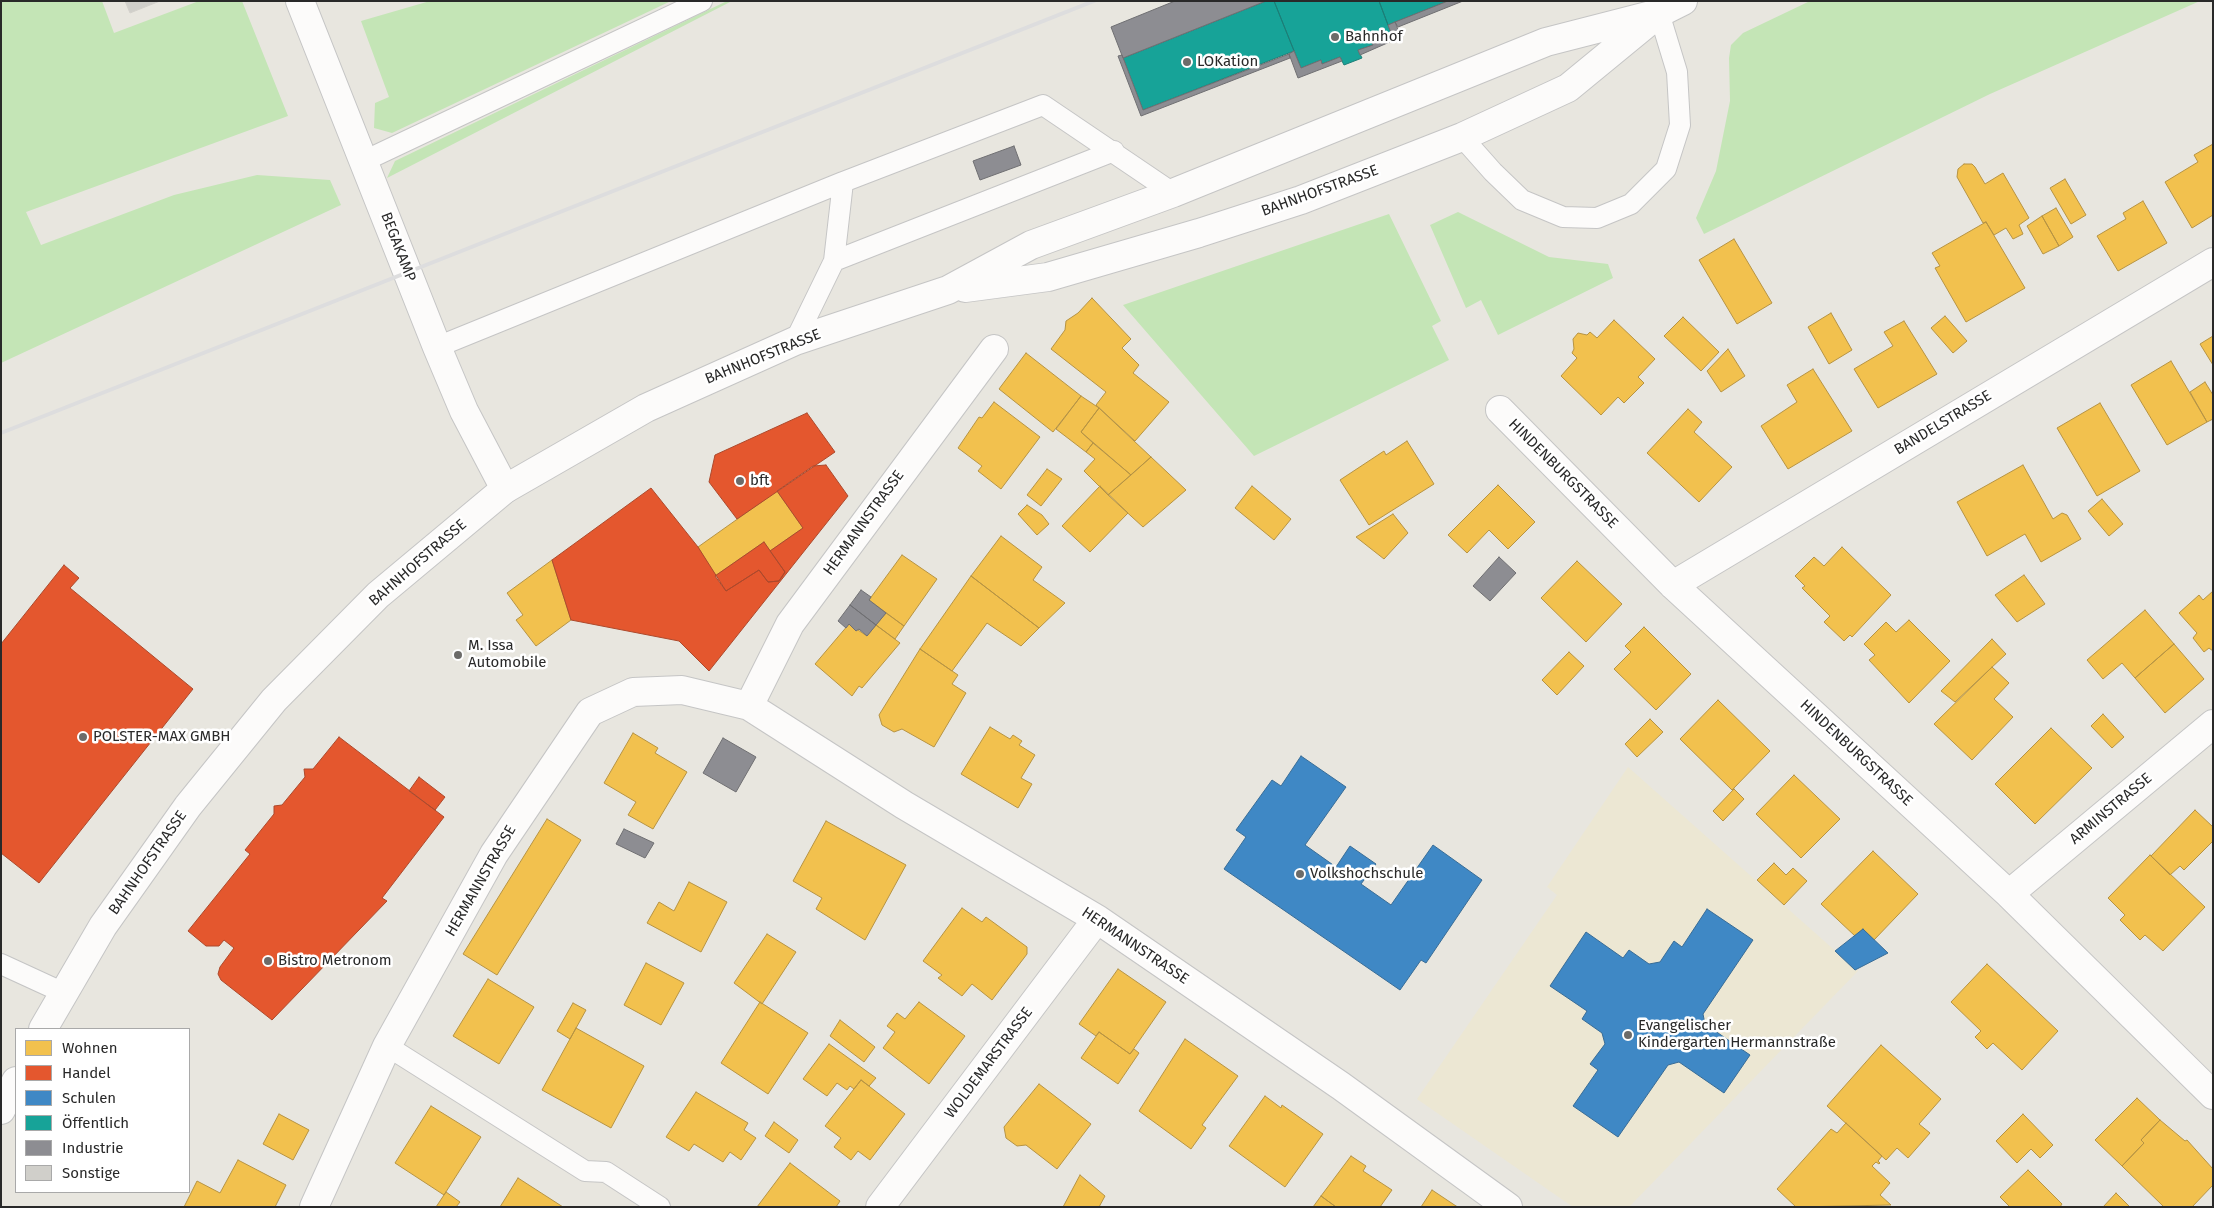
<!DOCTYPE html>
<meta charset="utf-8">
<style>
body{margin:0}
#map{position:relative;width:2214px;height:1208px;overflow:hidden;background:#e8e6df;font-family:"Fira Sans",sans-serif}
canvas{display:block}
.frame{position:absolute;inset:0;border:2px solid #292929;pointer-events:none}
.legend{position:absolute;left:15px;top:1028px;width:175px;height:165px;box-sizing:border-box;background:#fff;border:1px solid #a9a9a9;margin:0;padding:6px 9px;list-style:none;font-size:15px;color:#292929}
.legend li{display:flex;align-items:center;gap:10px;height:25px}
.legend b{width:25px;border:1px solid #a9a9a9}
</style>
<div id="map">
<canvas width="2214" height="1208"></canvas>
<div class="frame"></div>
<ul class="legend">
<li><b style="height:14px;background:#f2c14e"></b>Wohnen</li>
<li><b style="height:14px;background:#e4572e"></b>Handel</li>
<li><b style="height:14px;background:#3f88c5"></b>Schulen</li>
<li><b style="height:14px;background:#17a398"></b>Öffentlich</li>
<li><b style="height:14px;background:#8d8d92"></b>Industrie</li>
<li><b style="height:14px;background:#d0cfca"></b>Sonstige</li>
</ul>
</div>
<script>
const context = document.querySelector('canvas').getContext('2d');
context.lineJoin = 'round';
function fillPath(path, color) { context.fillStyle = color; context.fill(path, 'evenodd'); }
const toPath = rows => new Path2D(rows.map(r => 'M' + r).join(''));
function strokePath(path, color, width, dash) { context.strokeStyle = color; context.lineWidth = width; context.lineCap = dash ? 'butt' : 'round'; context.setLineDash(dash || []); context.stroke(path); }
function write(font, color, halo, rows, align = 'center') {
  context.font = font + ' "Fira Sans",sans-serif'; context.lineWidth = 5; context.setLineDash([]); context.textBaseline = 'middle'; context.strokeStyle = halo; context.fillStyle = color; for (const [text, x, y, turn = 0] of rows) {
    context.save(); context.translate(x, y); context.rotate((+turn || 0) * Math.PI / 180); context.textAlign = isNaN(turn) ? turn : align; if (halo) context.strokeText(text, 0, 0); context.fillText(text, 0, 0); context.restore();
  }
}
fillPath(toPath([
 [1628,767,1858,971,1629,1207,1573,1207,1417,1099,1557,895,1547,887]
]), '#ece7d3');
fillPath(toPath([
 [1,1,102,1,114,33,199,1,242,1,288,116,26,212,41,245,174,195,257,175,330,180,341,205,1,363],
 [430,1,671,1,392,133,374,128,375,103,389,97,361,21],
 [727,1,732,1,387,178,395,161],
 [1810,1,2200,1,1990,94,1704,234,1696,218,1716,171,1730,101,1729,58,1731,45,1743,33],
 [1458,212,1549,257,1608,264,1613,278,1498,335,1481,300,1466,308,1430,225],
 [1389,214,1441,321,1432,326,1449,360,1254,456,1123,305]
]), '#c4e5b6');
const homes = toPath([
 [2213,144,2213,215,2192,228,2165,182,2198,162,2194,155,2213,144],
 [1964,164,1972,164,1975,167,1985,184,2003,173,2029,218,2019,225,2023,234,2013,239,2006,228,1994,235,1986,222,1983,223,1957,177,1958,169,1964,164],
 [2065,179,2086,215,2071,224,2050,188,2065,179],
 [2143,201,2167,243,2118,271,2097,236,2126,219,2123,213,2143,201],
 [2056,208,2073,237,2059,246,2042,216,2056,208],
 [2042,216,2059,246,2043,254,2027,226,2042,216],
 [1986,222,2025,288,1966,322,1935,268,1940,266,1932,253,1986,222],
 [1734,239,1772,303,1737,324,1699,260,1734,239],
 [1092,298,1131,339,1122,348,1139,365,1133,373,1169,402,1135,441,1096,405,1106,392,1051,349,1065,330,1066,321,1078,313,1092,298],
 [1831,313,1852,350,1829,364,1808,327,1831,313],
 [1945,316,1967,341,1953,353,1931,328,1945,316],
 [1683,317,1719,352,1701,371,1664,336,1683,317],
 [1614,320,1655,359,1638,377,1644,383,1624,403,1618,397,1601,415,1561,376,1577,358,1572,353,1574,349,1573,339,1578,333,1587,335,1590,332,1597,338,1614,320],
 [1904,321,1937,374,1878,408,1854,369,1893,346,1884,332,1904,321],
 [2213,336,2213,365,2200,344,2213,336],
 [1728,349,1745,376,1721,392,1707,371,1728,349],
 [1026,353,1081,396,1053,432,999,389,1026,353],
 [2171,361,2207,422,2167,445,2131,385,2171,361],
 [1813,369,1852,431,1788,469,1761,426,1797,402,1787,385,1813,369],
 [2205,382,2213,395,2213,419,2207,422,2190,392,2205,382],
 [1081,396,1099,408,1081,432,1093,443,1086,452,1056,429,1081,396],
 [994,402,1040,437,1001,489,978,471,982,466,958,448,979,417,982,418,994,402],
 [2100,403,2140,471,2097,496,2057,428,2100,403],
 [1099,408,1151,457,1131,475,1081,432,1099,408],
 [1688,409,1702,422,1694,432,1732,467,1699,502,1647,453,1688,409],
 [1407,441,1434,484,1369,525,1340,480,1384,451,1386,455,1407,441],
 [1093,443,1131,475,1108,495,1084,471,1095,459,1086,452,1093,443],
 [1151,457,1186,490,1143,527,1108,495,1151,457],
 [2023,465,2053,519,2062,513,2067,515,2081,539,2041,562,2025,534,1987,556,1957,502,2023,465],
 [1047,469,1062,479,1041,506,1027,495,1047,469],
 [1498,485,1535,522,1508,549,1489,530,1467,553,1448,535,1498,485],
 [1100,486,1128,513,1090,552,1062,526,1100,486],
 [1252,486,1291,519,1274,540,1235,508,1252,486],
 [777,491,803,528,770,551,764,542,715,576,698,547,777,491],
 [2102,499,2123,524,2109,536,2088,511,2102,499],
 [1027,505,1042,515,1049,524,1037,535,1018,514,1027,505],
 [1393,514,1408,533,1384,559,1356,537,1393,514],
 [1001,536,1042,567,1033,580,1065,603,1039,628,971,576,1001,536],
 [1842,547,1891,595,1852,637,1850,635,1844,641,1824,622,1830,616,1802,588,1805,586,1795,576,1814,557,1824,566,1842,547],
 [902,555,937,579,904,626,869,600,902,555],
 [552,560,571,620,536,646,516,620,523,615,507,593,552,560],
 [1577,561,1622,604,1586,642,1541,598,1577,561],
 [2024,575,2045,604,2017,622,1995,595,2024,575],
 [971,576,1039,628,1021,646,987,623,952,671,920,649,971,576],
 [2213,591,2213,651,2209,648,2204,652,2193,638,2197,633,2179,613,2199,595,2203,600,2213,591],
 [2145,610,2174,644,2135,678,2122,663,2103,679,2087,660,2145,610],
 [886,613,904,626,895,639,876,625,886,613],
 [1909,620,1950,661,1909,703,1869,660,1875,655,1864,644,1886,622,1896,632,1909,620],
 [849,624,867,636,876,625,900,643,862,688,859,686,852,696,815,664,849,624],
 [1644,627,1691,674,1656,710,1614,669,1631,652,1625,646,1644,627],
 [1992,639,2006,654,1955,702,1941,691,1992,639],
 [2174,644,2204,679,2165,713,2135,678,2174,644],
 [920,649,958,675,952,684,966,693,934,747,902,729,894,732,882,725,879,715,920,649],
 [1569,652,1584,666,1557,695,1542,680,1569,652],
 [1992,667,2009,683,1994,699,2013,717,1972,760,1934,724,1992,667],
 [1718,700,1770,751,1732,790,1680,739,1718,700],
 [2103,714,2124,737,2112,748,2091,726,2103,714],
 [1650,719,1663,732,1637,757,1625,744,1650,719],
 [990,727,1010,739,1013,735,1022,741,1019,745,1035,755,1021,778,1032,784,1018,808,961,774,990,727],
 [2051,728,2092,768,2035,824,1995,784,2051,728],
 [633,733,658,748,655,753,687,772,653,829,628,815,636,802,604,783,633,733],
 [1794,775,1840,819,1801,858,1756,814,1794,775],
 [1734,789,1744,799,1723,821,1713,811,1734,789],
 [2195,810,2213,827,2213,841,2184,870,2180,866,2170,875,2151,856,2195,810],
 [547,819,581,840,497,975,463,954,547,819],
 [826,821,906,865,865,940,816,909,822,898,793,881,826,821],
 [1873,851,1918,894,1874,940,1863,929,1855,936,1821,904,1873,851],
 [2150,855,2205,907,2163,951,2145,935,2140,940,2120,920,2125,915,2108,898,2150,855],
 [1774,863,1786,875,1793,868,1807,881,1784,905,1757,880,1774,863],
 [689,882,727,902,701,952,647,923,659,902,674,911,689,882],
 [962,908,982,922,986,917,1027,947,1027,954,992,1000,972,984,962,996,938,978,942,975,923,961,962,908],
 [767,934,796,952,762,1004,734,983,767,934],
 [646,963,684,983,661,1025,624,1005,646,963],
 [1987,964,2058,1031,2022,1070,1993,1043,1987,1049,1975,1037,1981,1031,1951,1002,1987,964],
 [1118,969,1166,1002,1130,1054,1099,1032,1096,1036,1079,1024,1118,969],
 [488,979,534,1007,499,1064,453,1036,488,979],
 [760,1002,808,1033,768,1094,721,1063,760,1002],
 [919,1002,965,1036,929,1084,883,1048,895,1032,887,1026,897,1013,905,1019,919,1002],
 [573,1003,586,1010,570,1039,557,1031,573,1003],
 [840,1020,875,1047,864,1062,830,1036,840,1020],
 [576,1028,644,1066,611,1128,542,1090,576,1028],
 [1099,1032,1130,1054,1134,1049,1139,1053,1118,1084,1081,1058,1099,1032],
 [1185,1039,1238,1076,1202,1125,1206,1128,1191,1149,1139,1111,1185,1039],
 [829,1044,876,1078,869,1086,861,1080,854,1089,850,1086,847,1090,837,1083,827,1096,803,1079,829,1044],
 [1881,1045,1941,1099,1919,1124,1930,1133,1908,1158,1897,1148,1886,1160,1827,1106,1881,1045],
 [861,1080,905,1114,870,1160,858,1151,851,1160,834,1147,841,1138,825,1126,861,1080],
 [1039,1084,1091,1124,1057,1169,1026,1145,1017,1146,1006,1138,1004,1127,1039,1084],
 [696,1092,748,1123,744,1130,756,1138,741,1160,730,1152,723,1162,694,1144,689,1151,666,1137,696,1092],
 [1265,1096,1281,1108,1282,1105,1323,1134,1285,1187,1229,1146,1265,1096],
 [2137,1098,2160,1120,2141,1140,2144,1143,2122,1166,2095,1140,2137,1098],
 [431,1106,481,1137,444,1195,395,1163,431,1106],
 [279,1114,309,1130,293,1160,263,1144,279,1114],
 [2023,1114,2053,1145,2040,1158,2031,1149,2017,1163,1996,1141,2023,1114],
 [2160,1120,2185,1141,2187,1140,2213,1169,2213,1185,2192,1207,2164,1207,2122,1166,2144,1143,2141,1140,2160,1120],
 [774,1122,798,1140,789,1153,765,1136,774,1122],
 [1846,1123,1882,1156,1878,1161,1880,1163,1879,1164,1876,1162,1872,1166,1890,1183,1880,1195,1891,1205,1796,1207,1777,1189,1831,1129,1837,1133,1846,1123],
 [1351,1156,1366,1166,1363,1171,1392,1190,1380,1207,1336,1207,1321,1196,1351,1156],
 [238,1160,286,1185,275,1207,184,1207,197,1181,220,1193,238,1160],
 [790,1163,840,1201,836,1207,757,1207,790,1163],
 [2028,1170,2062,1204,2060,1207,2010,1207,2000,1197,2028,1170],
 [1080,1175,1105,1196,1099,1207,1063,1207,1080,1175],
 [518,1178,563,1207,500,1207,518,1178],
 [1432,1190,1456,1206,1458,1207,1421,1207,1432,1190],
 [446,1192,460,1202,456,1207,436,1207,446,1192],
 [2116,1193,2130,1207,2103,1207,2116,1193],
 [1321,1196,1336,1207,1313,1207,1321,1196]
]);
fillPath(homes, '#f2c14e');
strokePath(homes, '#b69343', 1);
const shops = toPath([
 [807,413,835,452,737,519,709,482,715,455,807,413],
 [826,465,848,496,709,671,679,641,571,620,552,560,651,488,698,547,726,591,759,570,768,582,779,581,785,572,770,551,803,528,777,491,813,466,826,465],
 [764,542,785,572,779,581,768,582,759,570,726,591,715,576,764,542],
 [64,565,79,578,70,588,193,689,39,883,1,853,1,644,64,565],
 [339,737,444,817,382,898,387,901,272,1020,221,980,218,974,220,967,234,948,224,940,219,946,206,946,188,931,250,854,245,850,274,814,274,806,282,805,305,777,304,769,313,769,339,737],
 [419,777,445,797,435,810,409,791,419,777]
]);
fillPath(shops, '#e4572e');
strokePath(shops, '#ac492c', 1);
const schools = toPath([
 [1301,756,1346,787,1305,845,1336,867,1350,846,1376,864,1361,884,1391,905,1433,845,1482,880,1426,963,1421,960,1400,990,1224,869,1246,837,1236,830,1272,780,1281,786,1301,756],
 [1707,909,1753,940,1703,1014,1705,1024,1750,1055,1724,1093,1679,1062,1668,1065,1618,1137,1573,1106,1598,1070,1590,1064,1605,1044,1602,1033,1582,1019,1587,1011,1550,986,1586,932,1623,958,1629,950,1649,964,1660,962,1674,941,1682,947,1707,909],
 [1863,929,1888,953,1855,970,1835,951,1863,929]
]);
fillPath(schools, '#3f88c5');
strokePath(schools, '#386c96', 1);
const public = toPath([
 [1266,1,1274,1,1294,51,1143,110,1123,58,1266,1],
 [1274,1,1379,1,1391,33,1371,41,1373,45,1358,50,1362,58,1344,65,1340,57,1322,64,1321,60,1301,68,1274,1],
 [1379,1,1448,1,1388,25,1379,1]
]);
fillPath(public, '#17a398');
strokePath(public, '#1c7e77', 1);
const industry = toPath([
 [1175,1,1266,1,1123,58,1111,27,1175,1],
 [1448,1,1463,1,1398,27,1395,22,1448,1],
 [1395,22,1401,37,1360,55,1358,50,1373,45,1371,41,1391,33,1388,25,1395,22],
 [1294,51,1301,68,1321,60,1322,64,1340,57,1342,61,1298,78,1289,54,1294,51],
 [1289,54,1290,58,1141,116,1118,56,1122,55,1143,110,1289,54],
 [1014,146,1021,165,980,180,973,161,1014,146],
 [1499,557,1516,573,1490,601,1473,586,1499,557],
 [861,590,871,597,869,600,886,613,876,625,850,605,861,590],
 [850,605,876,625,867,636,859,629,856,631,849,624,846,628,838,621,850,605],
 [723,738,756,757,736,792,703,773,723,738],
 [624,829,654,843,645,858,616,844,624,829]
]);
fillPath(industry, '#8d8d92');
strokePath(industry, '#6f6f72', 1);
const building = toPath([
 [125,1,160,1,130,13,125,1]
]);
fillPath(building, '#d0cfca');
strokePath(building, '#d3d1cb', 1);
const service = toPath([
 [1462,137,1493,172,1522,200,1563,217,1597,218,1631,204,1666,169,1680,125,1677,72,1659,13],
 [364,161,702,1],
 [834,261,1114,151],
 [795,341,834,261,843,182,1043,105,1173,193],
 [437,347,843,182],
 [1,964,64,993],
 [387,1046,585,1171,606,1172,660,1207]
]);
const minor = toPath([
 [300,1,437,347,464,411,505,489],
 [1500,410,1673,585,2009,894,2213,1095],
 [1673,585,2213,262],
 [749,706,790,624,994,349],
 [2009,894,2213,724],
 [314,1207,387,1046,494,854,590,712,633,692,682,690,749,706,904,805,1097,919,1341,1086,1508,1207],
 [880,1207,1097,919]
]);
const secondary = toPath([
 [965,288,1048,277,1199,233,1301,200,1462,137,1568,88,1652,19],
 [43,1029,103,926,188,806,274,700,378,595,505,489,646,408,795,341,948,290,1031,245,1173,193,1546,42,1659,13,1683,1],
 [1,1110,16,1081]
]);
strokePath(service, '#c5c5c5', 22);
strokePath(minor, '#c5c5c5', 30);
strokePath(secondary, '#c5c5c5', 30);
strokePath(service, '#fcfbfa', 20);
strokePath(minor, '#fcfbfa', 28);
strokePath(secondary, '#fcfbfa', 28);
strokePath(toPath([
 [1,433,1094,1]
]), '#ddddde', 4);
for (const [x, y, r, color] of [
 [1335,37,5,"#6c6b69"],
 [1187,62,5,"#6c6b69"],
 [740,481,5,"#6c6b69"],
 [458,655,5,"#6c6b69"],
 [83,737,5,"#6c6b69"],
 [1300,874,5,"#6c6b69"],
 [268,961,5,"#6c6b69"],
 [1628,1035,5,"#6c6b69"]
]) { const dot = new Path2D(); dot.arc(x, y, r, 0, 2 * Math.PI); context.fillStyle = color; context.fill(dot); strokePath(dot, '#fff', 2); }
write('15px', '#292929', '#fff', [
 ["Bahnhof",1345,37],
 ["LOKation",1197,62],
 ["bft",750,481],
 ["M. Issa",468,646],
 ["Automobile",468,663],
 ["POLSTER-MAX GMBH",93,737],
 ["Volkshochschule",1310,874],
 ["Bistro Metronom",278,961],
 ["Evangelischer",1638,1026],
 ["Kindergarten Hermannstraße",1638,1043]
], 'left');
write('15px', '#292929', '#fff', [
 ["BAHNHOFSTRASSE",1320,191,-20],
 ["BEGAKAMP",398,247,69],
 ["BAHNHOFSTRASSE",763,357,-22],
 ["BANDELSTRASSE",1943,423,-31],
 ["HINDENBURGSTRASSE",1563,474,45],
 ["HERMANNSTRASSE",864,523,-54],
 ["BAHNHOFSTRASSE",418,563,-41],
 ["HINDENBURGSTRASSE",1856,753,43],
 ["ARMINSTRASSE",2111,809,-40],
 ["BAHNHOFSTRASSE",148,863,-55],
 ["HERMANNSTRASSE",481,881,-60],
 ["HERMANNSTRASSE",1135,946,34],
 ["WOLDEMARSTRASSE",989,1063,-53]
]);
</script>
